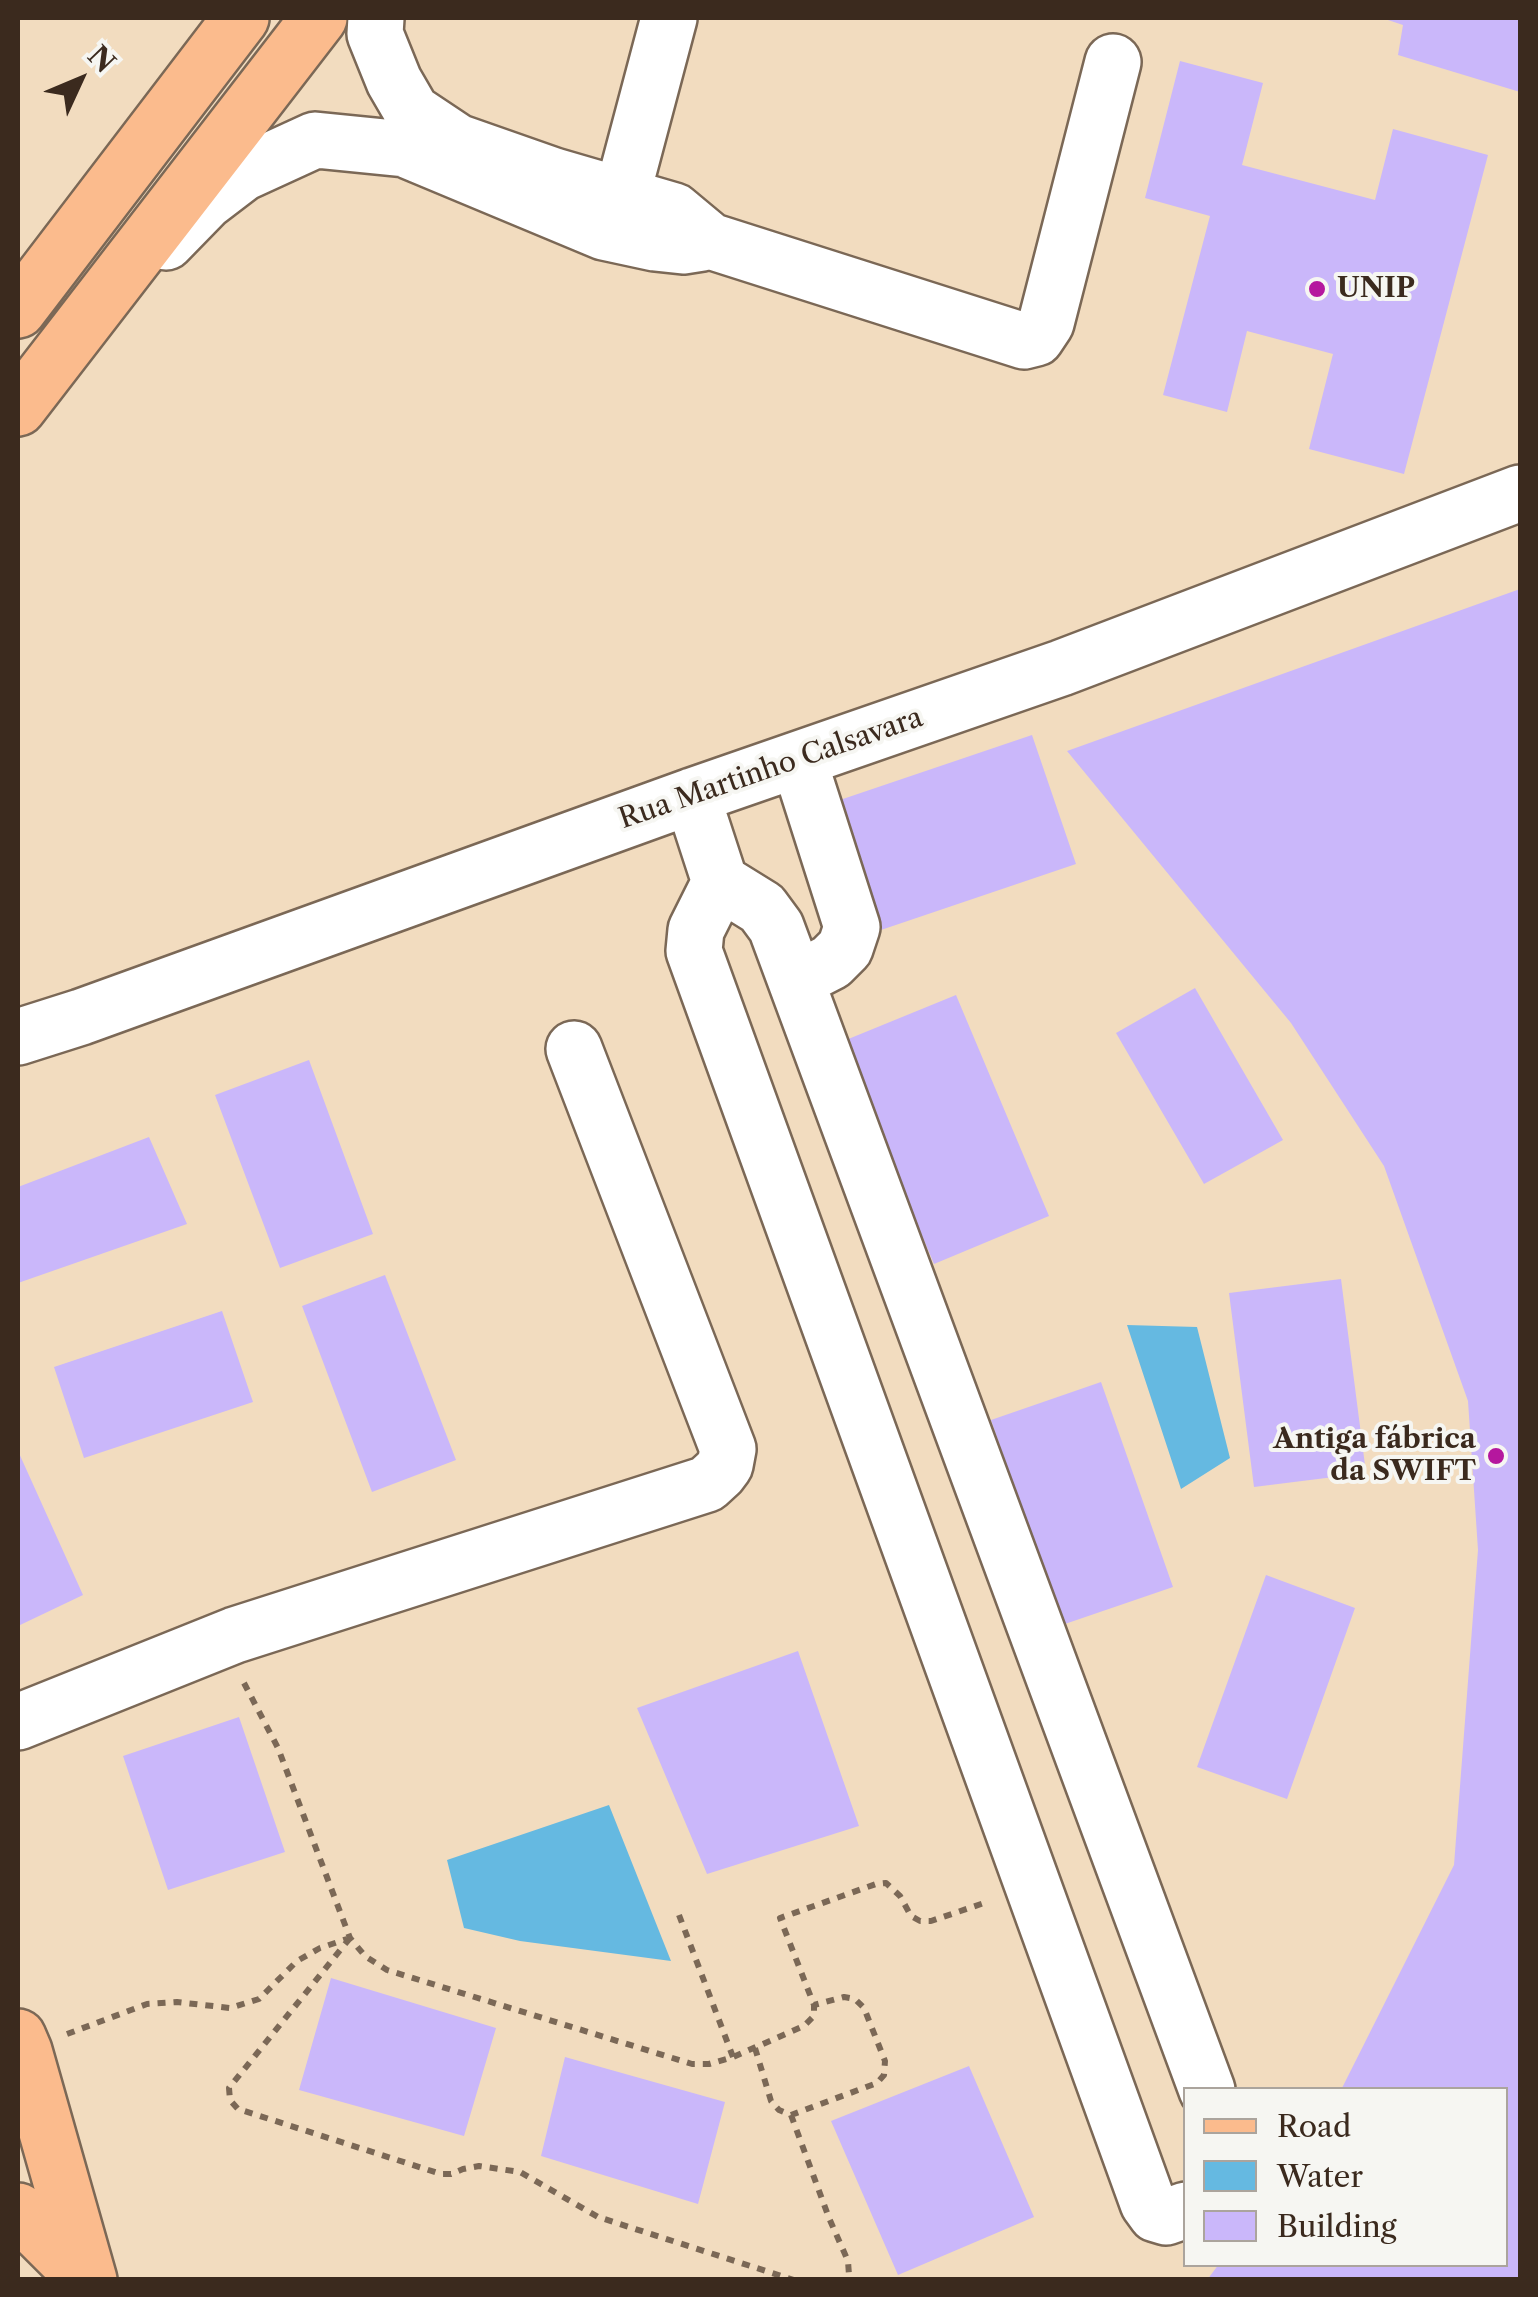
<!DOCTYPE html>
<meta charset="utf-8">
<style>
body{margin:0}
#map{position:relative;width:1538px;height:2297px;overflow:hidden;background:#f2dcbf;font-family:"Libre Caslon Text",serif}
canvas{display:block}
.frame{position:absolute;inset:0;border:20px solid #3b2a1e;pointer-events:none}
.legend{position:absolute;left:1183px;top:2087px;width:325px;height:180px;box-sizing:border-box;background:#f6f6f2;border:2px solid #aba49d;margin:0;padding:12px 18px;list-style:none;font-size:30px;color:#3b2a1e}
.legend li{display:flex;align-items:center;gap:20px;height:50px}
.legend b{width:50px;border:2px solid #aba49d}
.north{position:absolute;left:30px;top:30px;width:100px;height:100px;-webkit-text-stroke:8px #f6f6f2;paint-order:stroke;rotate:46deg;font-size:28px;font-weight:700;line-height:40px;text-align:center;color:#3b2a1e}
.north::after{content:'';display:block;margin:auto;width:35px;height:45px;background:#3b2a1e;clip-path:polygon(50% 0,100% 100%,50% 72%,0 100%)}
</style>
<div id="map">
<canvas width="1538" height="2297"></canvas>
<div class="frame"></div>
<ul class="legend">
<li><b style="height:12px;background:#fbbb8d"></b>Road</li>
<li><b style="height:28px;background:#65b9e1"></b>Water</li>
<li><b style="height:28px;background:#cab7fa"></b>Building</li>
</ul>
<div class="north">N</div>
</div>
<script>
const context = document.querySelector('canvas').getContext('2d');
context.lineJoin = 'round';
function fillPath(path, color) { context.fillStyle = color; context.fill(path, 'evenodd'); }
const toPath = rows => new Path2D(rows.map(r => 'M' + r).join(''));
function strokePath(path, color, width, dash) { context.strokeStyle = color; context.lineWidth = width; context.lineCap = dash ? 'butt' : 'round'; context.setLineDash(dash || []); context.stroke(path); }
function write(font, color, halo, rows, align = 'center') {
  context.font = font + ' "Libre Caslon Text",serif'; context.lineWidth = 8; context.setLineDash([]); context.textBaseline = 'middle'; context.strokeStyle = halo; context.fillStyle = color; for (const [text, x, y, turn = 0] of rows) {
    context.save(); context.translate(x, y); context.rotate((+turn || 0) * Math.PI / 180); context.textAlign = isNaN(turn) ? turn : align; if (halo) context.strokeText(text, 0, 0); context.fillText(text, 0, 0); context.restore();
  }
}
fillPath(toPath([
 [1127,1325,1197,1327,1230,1458,1181,1489],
 [609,1805,671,1961,520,1941,464,1928,447,1860]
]), '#65b9e1');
fillPath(toPath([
 [1382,18,1520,18,1520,92,1398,55,1403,25],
 [1180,61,1263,83,1242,165,1375,200,1393,129,1488,155,1404,474,1309,449,1333,354,1247,331,1227,412,1163,395,1210,216,1145,198],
 [1520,589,1520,2280,1207,2280,1219,2264,1506,2264,1506,2090,1341,2090,1454,1865,1478,1550,1468,1401,1384,1166,1291,1023,1067,751],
 [1032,735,1076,864,878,931,834,802],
 [1195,988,1283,1140,1204,1184,1116,1033],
 [956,995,1049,1216,934,1264,841,1042],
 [309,1060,373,1234,280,1268,215,1095],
 [149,1137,187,1224,18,1283,18,1187],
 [385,1275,456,1460,372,1492,302,1306],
 [1341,1279,1366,1473,1254,1487,1229,1293],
 [222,1311,253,1402,84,1458,54,1367],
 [1101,1382,1173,1587,1062,1625,991,1420],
 [18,1451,83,1595,18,1626],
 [1266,1575,1355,1608,1287,1799,1197,1767],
 [798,1651,859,1826,707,1874,637,1708],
 [239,1717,285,1852,168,1890,123,1756],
 [331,1978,496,2028,464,2136,299,2090],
 [565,2057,725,2102,698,2204,541,2156],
 [969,2066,1034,2217,898,2275,831,2121]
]), '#cab7fa');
const minor = toPath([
 [376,18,375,34,394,81,412,112,457,142,554,176,674,211,710,241,1024,341,1036,338,1046,323,1113,62],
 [605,229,622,195,669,18],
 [166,242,205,202,243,173,315,140,405,149,604,232,655,243,683,246,702,243],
 [692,796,720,882,762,908,776,927,1207,2090],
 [720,882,696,930,694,951,1148,2203,1156,2214,1166,2217,1186,2210],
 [796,980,831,962,845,948,852,927,806,783],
 [18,1037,81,1017,692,796,1061,668,1520,493],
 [18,1722,235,1635,707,1484,719,1473,725,1465,728,1449,574,1049]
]);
const major = toPath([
 [18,310,241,18],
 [18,408,319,18],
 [18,2037,24,2051,89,2280],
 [18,2211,86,2279]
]);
strokePath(minor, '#7b6856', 60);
strokePath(major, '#7b6856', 60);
strokePath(toPath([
 [244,1683,278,1748,350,1938,365,1956,387,1970,692,2064,709,2064,733,2057,804,2026,814,2016,814,2005,780,1918,876,1884,886,1883,900,1896,911,1916,920,1921,931,1921,987,1902],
 [679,1915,733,2057],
 [350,1938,229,2088,230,2100,238,2109,441,2174,451,2174,463,2169,479,2166,520,2172,598,2217,794,2280],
 [67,2034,147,2004,177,2002,230,2008,259,1999,297,1961,320,1948,347,1939],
 [755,2048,771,2101,779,2110,791,2115,877,2083,884,2075,885,2061,864,2008,855,1999,844,1997,814,2005],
 [791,2115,829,2218,848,2261,849,2275,847,2280]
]), '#7b6856', 6, [8, 8]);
strokePath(minor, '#fff', 55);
strokePath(major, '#fbbb8d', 55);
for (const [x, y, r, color] of [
 [1317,289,10,"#b5179e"],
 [1496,1456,10,"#b5179e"]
]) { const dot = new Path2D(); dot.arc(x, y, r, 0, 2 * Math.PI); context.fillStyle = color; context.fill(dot); strokePath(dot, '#f6f6f2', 4); }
write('bold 28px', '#3b2a1e', '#f6f6f2', [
 ["UNIP",1337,289],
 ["Antiga fábrica",1476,1440,"right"],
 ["da SWIFT",1476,1472,"right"]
], 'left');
write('28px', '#3b2a1e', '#f6f6f2', [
 ["Rua Martinho Calsavara",771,769,-19]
]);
</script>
